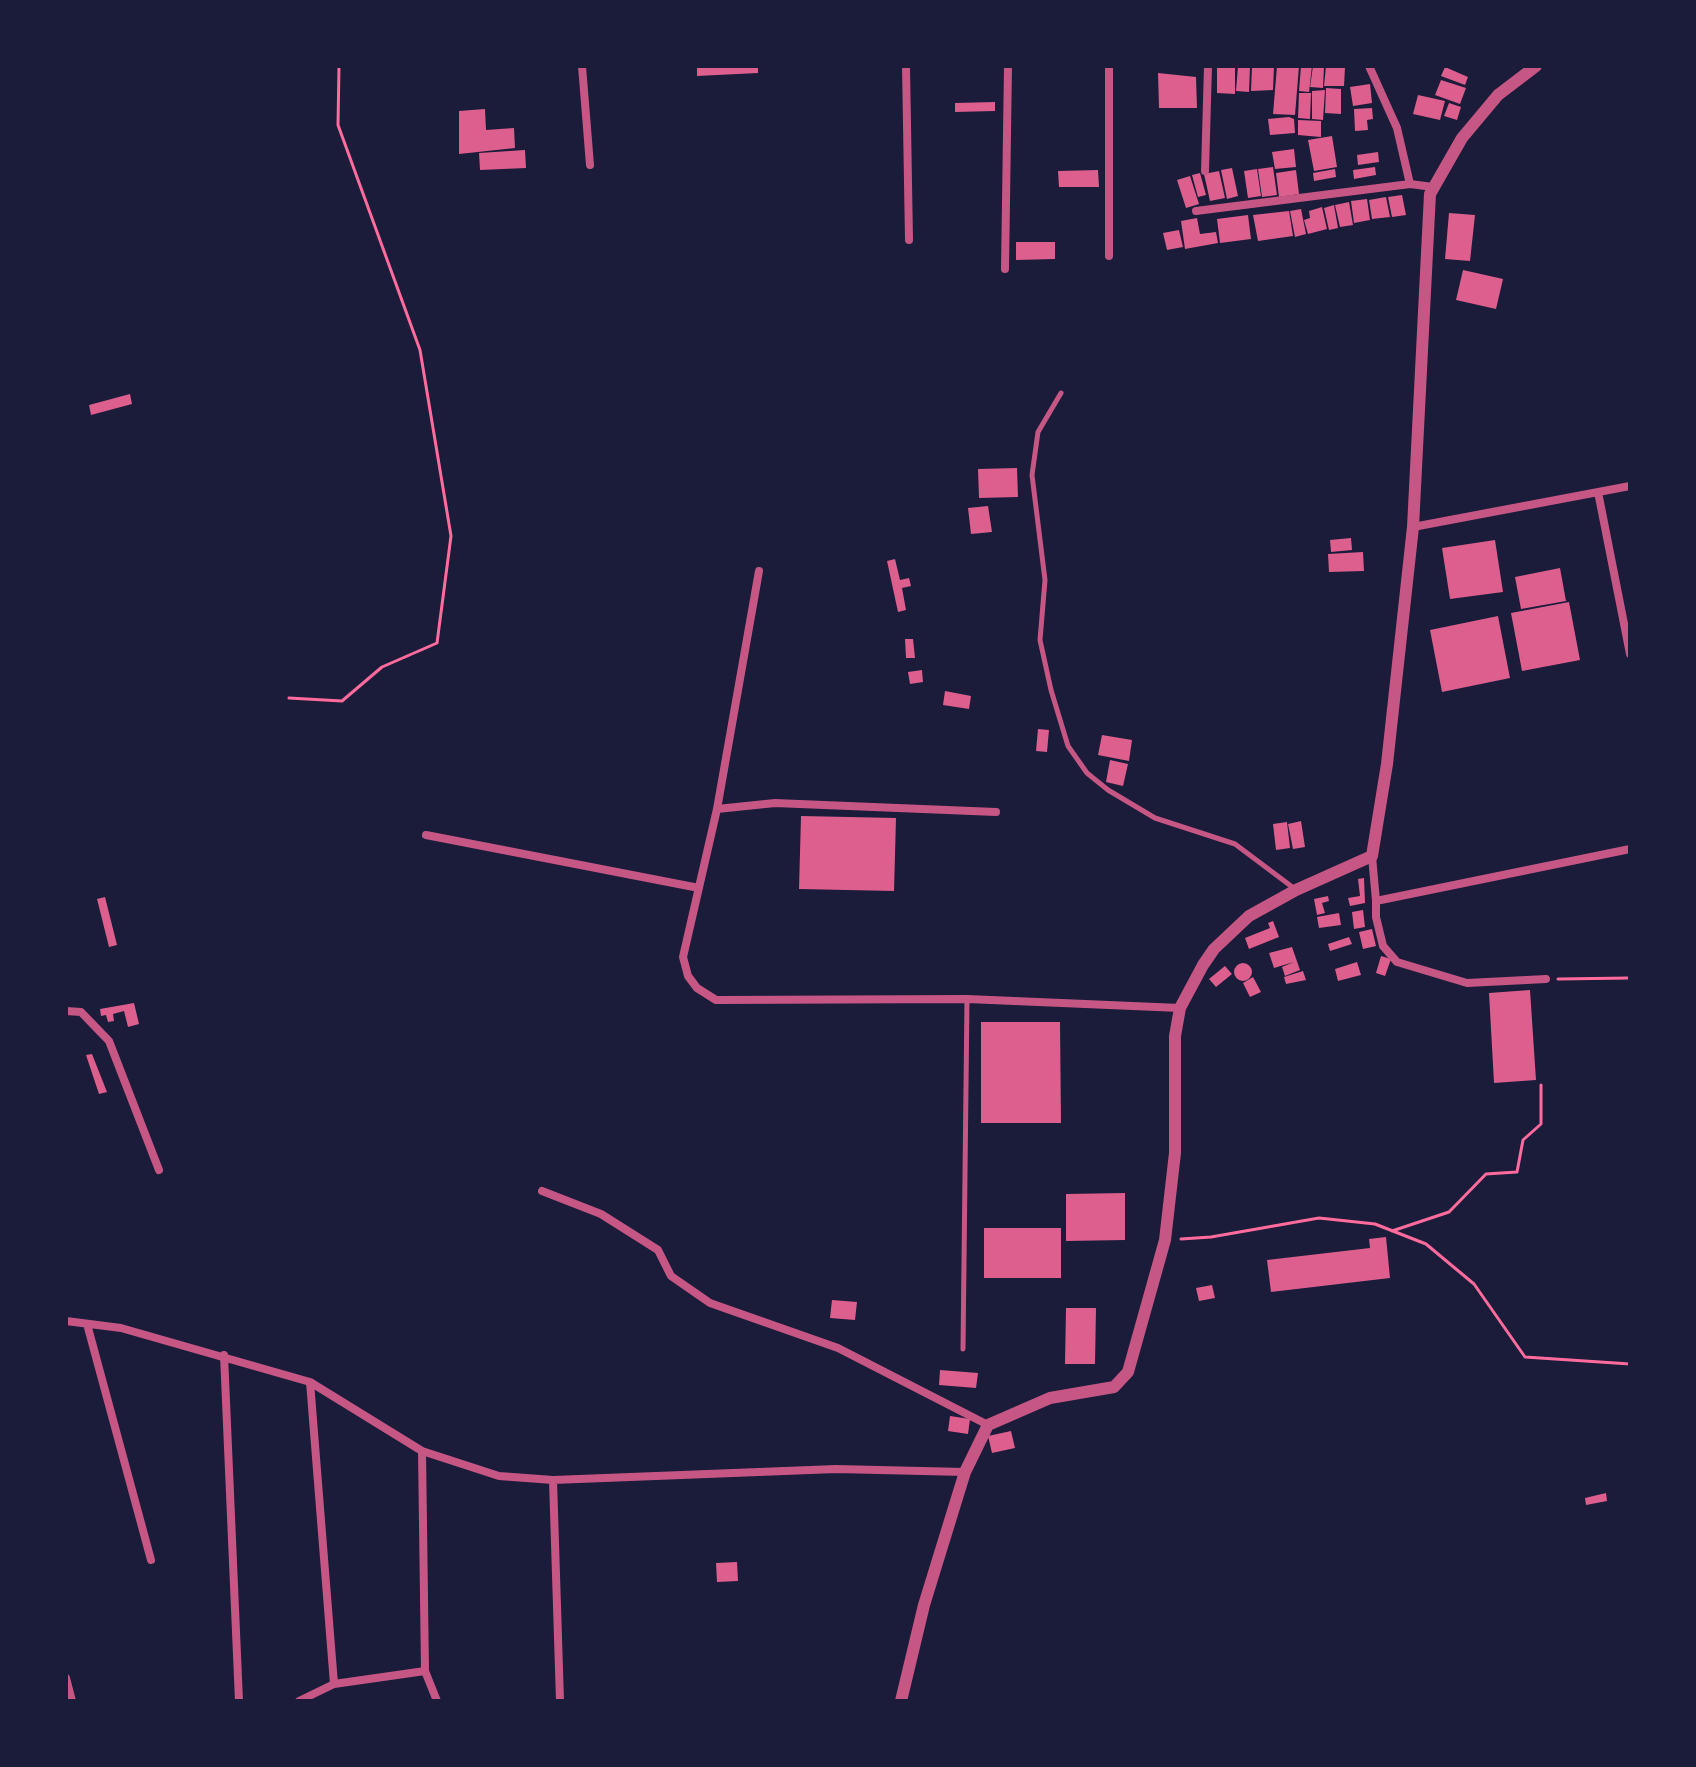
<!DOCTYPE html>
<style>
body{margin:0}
#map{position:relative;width:1696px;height:1767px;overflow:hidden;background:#1b1b3a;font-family:"PT Serif",serif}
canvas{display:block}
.frame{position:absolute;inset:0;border:68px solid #1b1b3a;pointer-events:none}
</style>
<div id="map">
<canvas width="1696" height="1767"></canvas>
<div class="frame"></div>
</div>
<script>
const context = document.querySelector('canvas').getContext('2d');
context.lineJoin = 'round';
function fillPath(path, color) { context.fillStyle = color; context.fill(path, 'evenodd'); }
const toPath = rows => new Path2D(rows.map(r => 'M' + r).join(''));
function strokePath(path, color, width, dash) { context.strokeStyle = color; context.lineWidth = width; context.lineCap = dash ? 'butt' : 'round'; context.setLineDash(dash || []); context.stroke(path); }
fillPath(toPath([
 [697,66,758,66,758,73,697,76],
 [1217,66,1235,66,1235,94,1217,93],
 [1238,66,1250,66,1249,92,1236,91],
 [1252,66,1274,66,1273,90,1251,91],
 [1277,66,1299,66,1295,115,1273,114],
 [1301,66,1312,66,1309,92,1299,91],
 [1313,66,1324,66,1323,88,1310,87],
 [1326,66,1345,67,1344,86,1324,86],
 [1445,67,1468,77,1465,85,1441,76],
 [1158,73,1196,77,1197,108,1159,108],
 [1441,80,1466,88,1460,104,1435,95],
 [1370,84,1372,103,1353,106,1350,87],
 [1326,88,1341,89,1341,114,1325,113],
 [1325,90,1323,120,1312,119,1312,91],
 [1299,93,1311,93,1310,119,1298,118],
 [1418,95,1445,101,1440,120,1413,114],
 [995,102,995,111,955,112,955,103],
 [1449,103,1461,107,1457,120,1444,116],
 [1372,108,1373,119,1367,120,1368,130,1355,131,1354,109],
 [485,109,486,130,514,128,515,148,459,154,459,111],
 [1289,117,1294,119,1295,133,1270,135,1268,119],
 [1298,120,1321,121,1321,137,1298,135],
 [1332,136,1337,167,1314,171,1308,140],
 [1294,149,1296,167,1275,169,1272,152],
 [525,150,526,168,480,170,479,153],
 [1378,152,1379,162,1358,165,1357,155],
 [1273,167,1277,195,1262,197,1258,169],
 [1375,167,1376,175,1354,179,1353,170],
 [1232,168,1238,196,1227,199,1221,170],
 [1257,169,1261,196,1248,198,1244,171],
 [1335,169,1336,177,1314,181,1313,173],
 [1098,170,1099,187,1059,187,1058,171],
 [1296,170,1299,194,1279,197,1276,173],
 [1219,171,1225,198,1210,201,1204,174],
 [1200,173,1206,195,1198,197,1192,175],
 [1190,176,1199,204,1186,208,1177,180],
 [1402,195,1406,215,1392,217,1388,197],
 [1386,197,1390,217,1372,219,1369,200],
 [1367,199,1370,220,1354,223,1351,201],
 [1349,202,1353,225,1340,227,1335,205],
 [1334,205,1338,228,1329,230,1324,208],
 [1322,207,1327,229,1308,234,1304,220,1310,218,1309,211],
 [1301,209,1306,234,1295,237,1290,211],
 [1289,211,1293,236,1258,241,1253,215],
 [1449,213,1475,215,1470,261,1445,259],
 [1248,215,1251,239,1220,243,1217,219],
 [1197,218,1200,234,1216,232,1218,243,1185,249,1181,221],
 [1179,230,1183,247,1167,250,1163,233],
 [1016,242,1055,242,1055,259,1016,260],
 [1463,270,1503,279,1496,309,1456,300],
 [130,394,132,404,91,415,89,405],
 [1017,468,1018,497,979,498,978,469],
 [988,506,992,532,971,534,968,508],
 [1351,538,1352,550,1331,552,1330,540],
 [1495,540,1503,592,1450,599,1442,548],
 [1363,552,1364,571,1329,572,1328,554],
 [895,559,900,580,909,578,911,586,902,588,906,610,898,612,887,561],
 [1560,568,1566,601,1521,609,1515,577],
 [1569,602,1580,660,1522,671,1511,613],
 [1498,616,1510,678,1442,692,1430,630],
 [905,639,913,639,915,658,906,658],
 [922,670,923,682,910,684,908,672],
 [945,691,971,696,969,709,943,705],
 [1038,729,1049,730,1047,752,1036,751],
 [1102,735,1132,740,1129,761,1098,755],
 [1110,760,1128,764,1123,786,1106,782],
 [801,816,896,818,894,891,799,889],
 [1301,821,1305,847,1293,849,1288,824],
 [1287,822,1290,848,1276,850,1273,824],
 [1364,878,1365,903,1350,906,1348,898,1360,896,1358,879],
 [1328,896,1329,901,1322,903,1325,913,1317,915,1314,899],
 [105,897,117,945,109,947,97,899],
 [1363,910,1365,927,1354,929,1352,912],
 [1339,913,1341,925,1319,928,1317,917],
 [1273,921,1279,937,1249,949,1245,938,1270,928,1268,923],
 [1372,929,1376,946,1363,949,1359,932],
 [1349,937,1352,944,1330,951,1328,944],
 [1292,947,1300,970,1285,976,1282,967,1294,962,1274,968,1269,953],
 [1381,956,1391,959,1385,976,1376,973],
 [1357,962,1361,975,1338,981,1335,969],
 '1234 972a9 9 0 1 1 18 0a9 9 0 1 1-18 0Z',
 [1225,966,1232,974,1216,987,1209,979],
 [1303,971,1306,980,1286,984,1284,977],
 [1253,977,1261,992,1250,997,1243,983],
 [1530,990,1536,1080,1494,1083,1489,993],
 [134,1003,139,1024,128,1027,124,1011,113,1014,114,1021,108,1022,106,1015,101,1016,100,1009],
 [981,1022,1060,1022,1061,1123,981,1123],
 [92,1054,107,1092,99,1094,86,1055],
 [1125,1193,1125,1240,1066,1241,1066,1194],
 [984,1228,1061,1228,1061,1278,984,1278],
 [1386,1237,1390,1278,1271,1292,1267,1260,1370,1248,1369,1239],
 [1212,1285,1215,1298,1199,1301,1196,1288],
 [832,1300,857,1302,855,1320,830,1318],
 [1066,1308,1096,1308,1095,1364,1065,1364],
 [940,1370,978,1373,976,1388,939,1385],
 [950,1416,970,1419,968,1434,948,1431],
 [1011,1431,1015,1448,992,1453,988,1436],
 [1606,1493,1607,1501,1586,1505,1585,1498],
 [737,1562,738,1581,717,1582,716,1563]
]), '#dd5f8e');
strokePath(toPath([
 [289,698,342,701,382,667,437,643,451,536,420,350,338,125,339,66],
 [1558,979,1630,978],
 [1392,1231,1449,1212,1486,1174,1517,1172,1523,1140,1541,1124,1541,1085],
 [1181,1239,1211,1237,1319,1218,1375,1224,1426,1244,1474,1284,1525,1357,1630,1364]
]), '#ff6b9d', 3);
strokePath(toPath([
 [1061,393,1038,432,1032,475,1045,580,1040,640,1051,690,1068,746,1087,773,1108,790,1155,818,1235,844,1295,889],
 [963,1349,967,999]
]), '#c65784', 5);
strokePath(toPath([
 [582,66,590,165],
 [906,66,909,240],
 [1369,66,1397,128,1410,184,1433,187],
 [1205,171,1208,66],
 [1196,211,1410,184],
 [1109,256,1109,66],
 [1005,269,1008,66],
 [1598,492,1630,654],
 [1413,527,1630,486],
 [717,809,759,571],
 [996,812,775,803,717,809,683,957,688,976,697,988,716,1000,967,999,1180,1008],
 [426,835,699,888],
 [1372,856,1376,901],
 [1546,979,1467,983,1397,962,1383,946,1376,917,1376,901,1630,849],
 [66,1011,81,1012,109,1041,159,1170],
 [542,1191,601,1214,658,1250,671,1276,710,1303,838,1348,988,1425],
 [66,1321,121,1328,310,1382,422,1451,499,1476,553,1480,836,1469,965,1472],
 [87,1324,151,1560],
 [224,1355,239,1701],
 [310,1382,334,1684],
 [422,1451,425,1671,437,1701],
 [553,1480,560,1701],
 [66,1678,72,1701],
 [299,1701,334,1684,425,1671]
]), '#c65784', 8);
strokePath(toPath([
 [901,1701,924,1605,965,1472,988,1425,1050,1398,1114,1387,1128,1372,1165,1240,1175,1153,1175,1036,1180,1008,1203,965,1214,949,1249,916,1296,890,1372,856,1387,764,1413,527,1430,194,1462,138,1498,95,1536,66]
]), '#c65784', 12);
</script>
